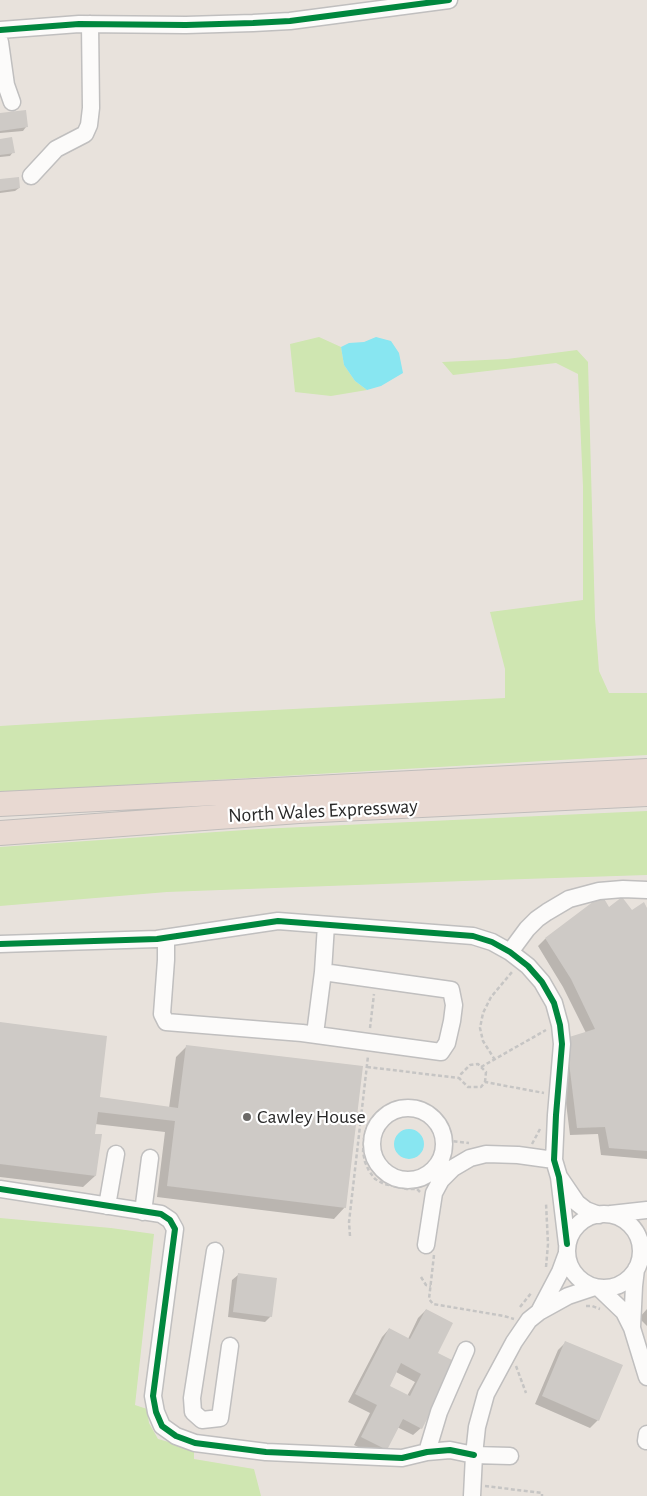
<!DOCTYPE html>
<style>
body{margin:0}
canvas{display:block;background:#e8e2dc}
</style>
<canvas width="647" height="1496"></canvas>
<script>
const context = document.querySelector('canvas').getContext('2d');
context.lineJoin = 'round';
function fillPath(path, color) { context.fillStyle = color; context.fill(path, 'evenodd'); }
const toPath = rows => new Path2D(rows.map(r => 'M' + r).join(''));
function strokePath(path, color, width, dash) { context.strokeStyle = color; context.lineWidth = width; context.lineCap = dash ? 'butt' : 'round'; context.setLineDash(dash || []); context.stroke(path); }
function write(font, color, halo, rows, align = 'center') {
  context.font = font + ' "Alegreya Sans",sans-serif'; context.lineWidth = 4.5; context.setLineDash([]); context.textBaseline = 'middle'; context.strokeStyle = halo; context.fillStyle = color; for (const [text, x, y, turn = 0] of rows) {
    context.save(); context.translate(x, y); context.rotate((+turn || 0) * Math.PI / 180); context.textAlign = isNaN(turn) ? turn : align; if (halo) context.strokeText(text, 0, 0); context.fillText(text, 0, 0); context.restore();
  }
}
fillPath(toPath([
 [319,337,341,347,344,365,355,381,367,390,331,396,295,392,290,344],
 [577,350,588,362,595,618,599,671,609,693,647,693,647,755,109,786,0,793,0,726,197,714,505,698,505,669,490,612,583,600,583,487,578,374,556,363,453,375,442,362,507,359],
 [647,811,647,875,464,881,167,892,0,906,0,847,259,829],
 [0,1218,111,1228,154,1234,135,1405,147,1409,149,1423,158,1439,194,1449,194,1459,254,1469,261,1496,0,1496]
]), '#cfe6b1');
fillPath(toPath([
 [376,337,391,341,399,353,403,373,381,386,367,390,355,381,344,365,341,347,349,343,364,342],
 '394 1144a15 15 0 1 1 30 0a15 15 0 1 1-30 0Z'
]), '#88e6f1');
fillPath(toPath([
 [0,114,26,127,23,131,0,133],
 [0,141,13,152,10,156,0,157],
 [0,181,19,188,15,191,0,193],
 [608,909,647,911,647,1159,601,1155,598,1134,570,1135,559,1047,586,1033,563,987,538,946,545,939],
 [0,1023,98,1098,169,1108,176,1057,187,1046,345,1207,334,1219,157,1197,165,1132,95,1124,94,1135,95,1176,83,1187,0,1177],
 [238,1275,271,1316,265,1322,228,1317,232,1280],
 [647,1309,647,1326,639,1318],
 [426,1310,436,1354,421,1428,413,1435,397,1427,386,1449,378,1457,354,1445,370,1413,348,1402,382,1337,389,1329,408,1339,418,1318],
 [396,1372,415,1382,407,1396,388,1387],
 [566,1342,598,1420,590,1428,535,1404,558,1350]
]), '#0003');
fillPath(toPath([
 [26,110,28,127,0,131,0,113],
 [12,137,15,153,0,155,0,139],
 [19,177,20,188,0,191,0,179],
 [602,895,609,907,622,897,632,910,644,902,647,908,647,1151,609,1148,605,1127,577,1128,566,1038,595,1029,571,979,545,938],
 [0,1022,107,1036,100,1097,178,1108,186,1045,363,1066,346,1208,167,1186,175,1121,98,1112,95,1134,102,1134,96,1176,0,1164],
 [238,1273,277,1278,272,1317,233,1312],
 [426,1309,453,1323,438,1353,456,1362,422,1429,403,1419,387,1450,361,1437,377,1405,355,1394,389,1328,410,1339],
 [401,1363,421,1374,410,1396,390,1386],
 [565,1341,623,1365,599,1421,542,1396]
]), '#cecac6');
const minor = toPath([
 [0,30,79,24,186,25,253,23,290,21,449,0],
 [0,42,6,85,12,102],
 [31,176,56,149,85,134,89,125,91,108,90,24],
 [166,938,166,960,162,1014,166,1022,302,1033,441,1052,447,1043,452,1021,454,1005,451,990,323,972,326,925],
 [0,944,157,939,278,921,473,936,492,942,510,952,528,966,542,982,554,1003,560,1025,562,1044,556,1115,554,1160,559,1177,567,1244],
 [510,952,527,929,537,919,547,912,569,899,599,891,623,889,647,890],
 [315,1034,323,972],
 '372 1144a36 36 0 1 1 72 0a36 36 0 1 1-72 0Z',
 [560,1178,577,1203,586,1210,599,1215],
 [0,1189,161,1214,170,1220,175,1229,153,1396,156,1412,162,1426,176,1436,195,1443,266,1452,402,1458,427,1452,450,1450,474,1455,510,1456],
 [107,1206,116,1154],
 [143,1212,150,1158],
 '567 1251a37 37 0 1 1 74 0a37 37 0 1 1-74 0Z',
 [611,1214,647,1210],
 [426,1245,434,1193,441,1180,453,1168,470,1158,486,1154,518,1155,554,1160],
 [215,1251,192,1398,193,1412,202,1420,220,1418,230,1346],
 [599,1288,624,1312,632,1328,647,1377],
 [540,1310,560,1272,567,1253],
 [632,1327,634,1286,636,1269],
 [646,1441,647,1434],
 [427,1452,439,1412,466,1350],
 [472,1496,474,1455,477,1427,486,1394,514,1342,529,1320,539,1312,568,1296,595,1287]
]);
const highway = toPath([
 [0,804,647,771],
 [0,833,299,811,647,794]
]);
strokePath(minor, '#c0bfbf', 19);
strokePath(highway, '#c0bdbb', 26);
strokePath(toPath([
 [370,1028,374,994],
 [495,1060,483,1041,480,1028,483,1013,491,997,512,972],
 [367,1067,459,1078],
 [481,1067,546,1030],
 [485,1082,486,1072,478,1064,470,1065,461,1074,459,1078,468,1087,481,1087,485,1082,544,1093],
 [532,1144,540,1129],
 [420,1192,417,1189,407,1189,384,1184,375,1179,369,1171,365,1162,363,1152,364,1138,368,1124,378,1112,385,1107,396,1103,412,1101,430,1107,442,1117,448,1128,452,1141,469,1143],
 [350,1236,349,1222,368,1056],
 [434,1255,429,1299,433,1304,504,1316,514,1319],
 [546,1267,548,1244,546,1203],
 [421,1277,426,1285,431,1286],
 [586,1306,592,1306,600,1309],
 [520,1307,532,1292],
 [516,1366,526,1393],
 [485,1486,542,1493,542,1496]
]), '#c6c5c4', 2.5, [4, 2.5]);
strokePath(minor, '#fcfbfa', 16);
strokePath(highway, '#e8d9d2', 24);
strokePath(toPath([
 [0,30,79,24,186,25,253,23,290,21,449,0],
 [0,944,157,939,278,921,473,936,492,942,510,952,528,966,542,982,554,1003,560,1025,562,1044,556,1115,554,1160,559,1177,567,1244],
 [0,1189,161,1214,170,1220,175,1229,153,1396,156,1412,162,1426,176,1436,195,1443,266,1452,402,1458,427,1452,450,1450,474,1455]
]), '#00873e', 6);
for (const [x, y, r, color] of [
 [247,1117,5,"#6b6967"]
]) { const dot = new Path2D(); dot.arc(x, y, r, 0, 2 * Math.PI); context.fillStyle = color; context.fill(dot); strokePath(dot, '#fff', 2); }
write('20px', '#282828', '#fff', [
 ["North Wales Expressway",323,811,-3]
]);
write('20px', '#282828', '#fff', [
 ["Cawley House",257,1117]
], 'left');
</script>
